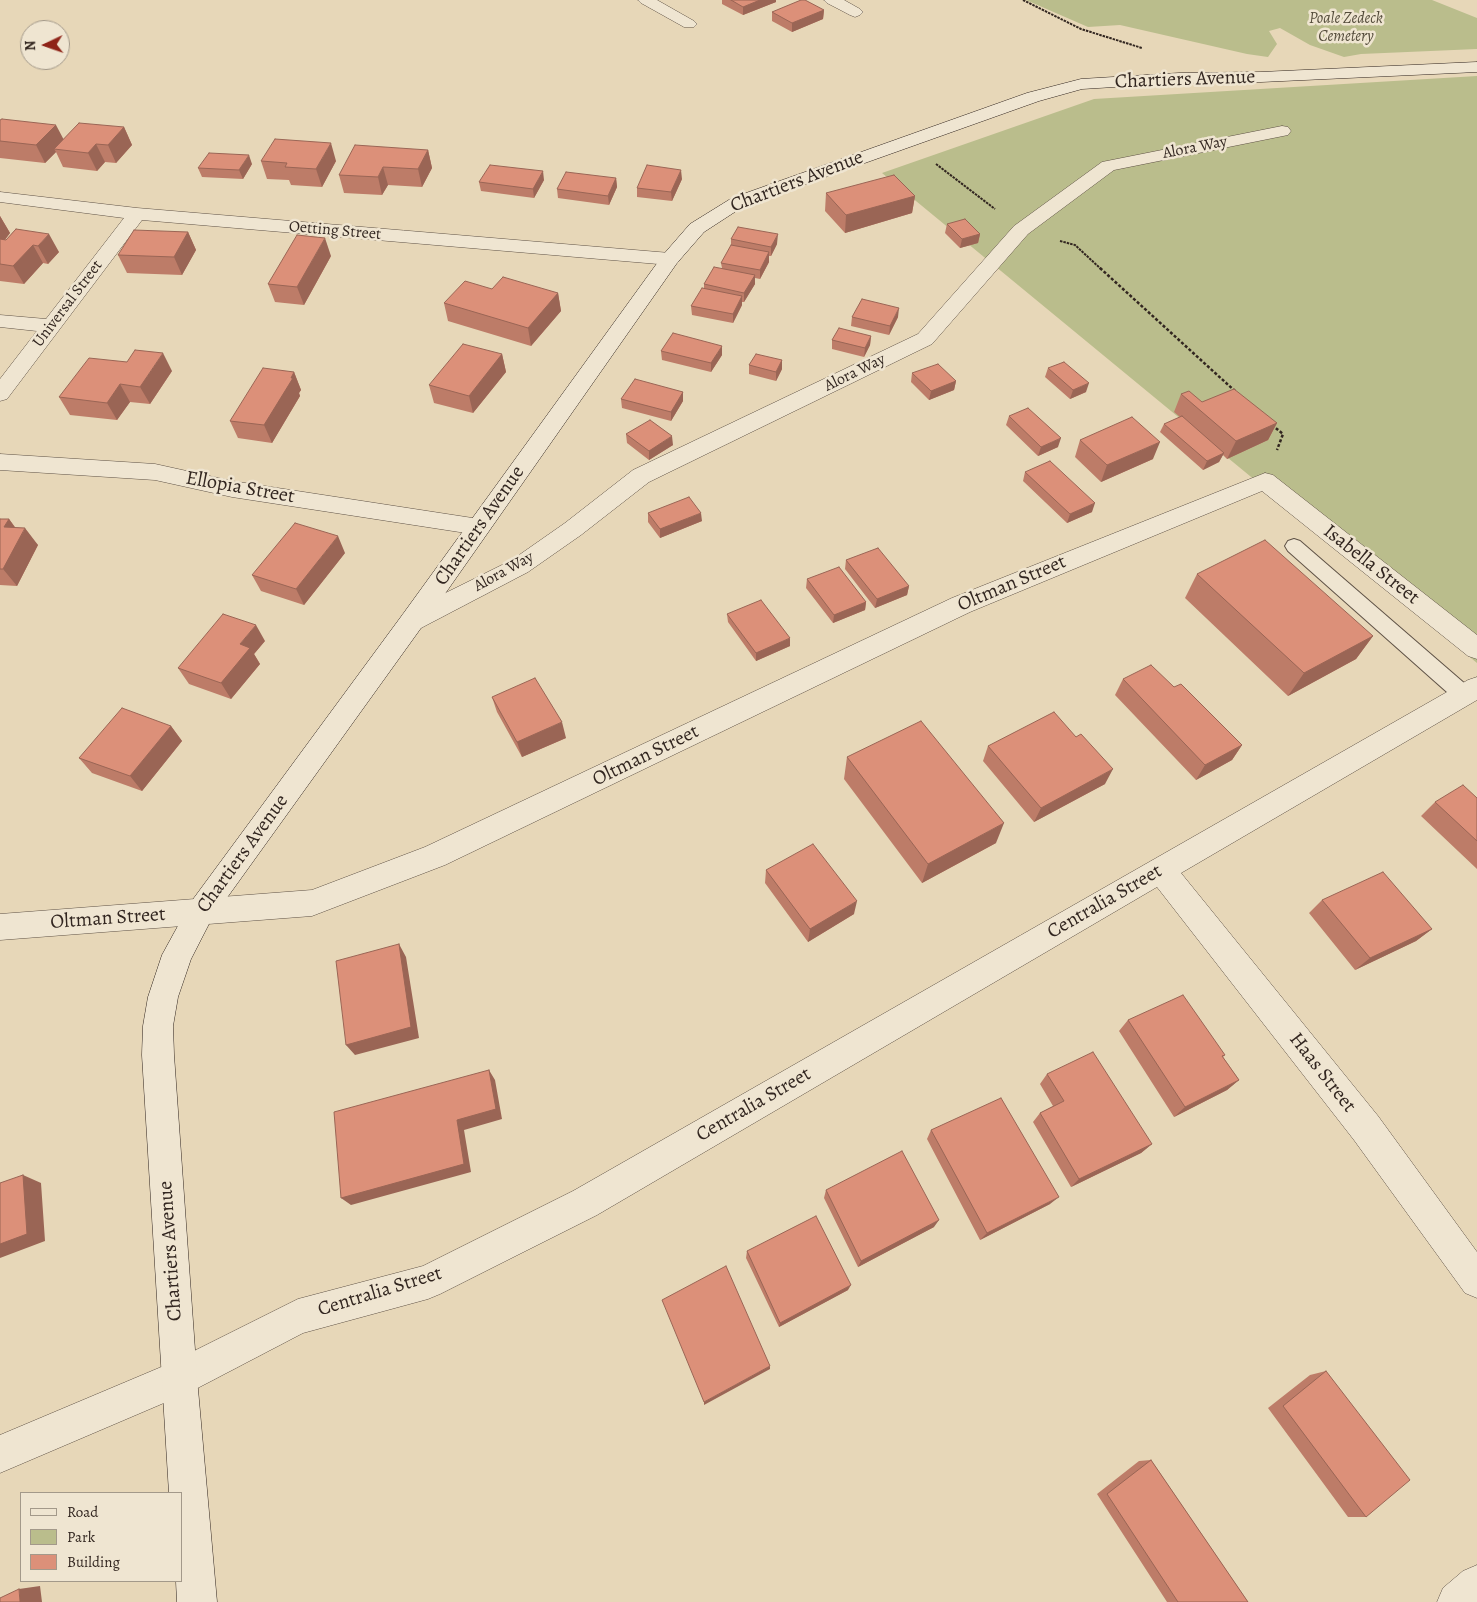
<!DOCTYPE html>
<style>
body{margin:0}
#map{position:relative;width:1477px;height:1602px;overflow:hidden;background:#e7d7b8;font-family:Alegreya,serif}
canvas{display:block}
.legend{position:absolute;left:20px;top:1492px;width:162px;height:90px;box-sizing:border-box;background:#efe5d1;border:1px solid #a3998a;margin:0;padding:6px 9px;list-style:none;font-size:15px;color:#322620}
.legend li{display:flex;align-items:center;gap:10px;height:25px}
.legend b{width:25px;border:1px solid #a3998a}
.north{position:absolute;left:20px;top:20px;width:50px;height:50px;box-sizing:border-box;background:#efe5d1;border:1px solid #a3998a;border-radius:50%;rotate:267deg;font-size:14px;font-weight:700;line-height:20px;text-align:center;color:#322620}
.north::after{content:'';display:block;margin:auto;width:18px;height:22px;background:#8f2418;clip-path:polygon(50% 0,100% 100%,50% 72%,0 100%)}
</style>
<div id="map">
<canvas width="1477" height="1602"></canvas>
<ul class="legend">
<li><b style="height:6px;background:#efe5d1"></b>Road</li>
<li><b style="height:14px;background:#babd8c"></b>Park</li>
<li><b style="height:14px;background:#dc9079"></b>Building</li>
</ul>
<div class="north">N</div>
</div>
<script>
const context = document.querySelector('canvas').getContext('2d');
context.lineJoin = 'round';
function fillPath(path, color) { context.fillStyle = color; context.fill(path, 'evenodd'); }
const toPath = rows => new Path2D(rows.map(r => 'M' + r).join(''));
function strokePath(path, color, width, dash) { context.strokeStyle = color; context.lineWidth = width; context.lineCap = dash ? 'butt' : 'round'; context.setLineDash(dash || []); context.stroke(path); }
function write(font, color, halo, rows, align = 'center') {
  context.font = font + ' Alegreya,serif'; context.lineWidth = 5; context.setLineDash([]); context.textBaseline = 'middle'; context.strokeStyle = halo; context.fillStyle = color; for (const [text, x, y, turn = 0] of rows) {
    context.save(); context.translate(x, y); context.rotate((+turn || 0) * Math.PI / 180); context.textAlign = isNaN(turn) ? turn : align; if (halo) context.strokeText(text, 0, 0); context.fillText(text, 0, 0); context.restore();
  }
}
fillPath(toPath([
 [1026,0,1432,0,1477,18,1477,49,1361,54,1344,57,1310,45,1280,28,1269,31,1277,44,1268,57,1247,54,1120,25,1088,27],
 [1477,76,1477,663,882,173,1094,99]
]), '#babd8c');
const lane = toPath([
 [1294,539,1300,541,1471,689,1474,695,1471,701,1464,703,1457,701,1288,551,1285,546,1288,541,1294,539]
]);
const street = toPath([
 [638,0,657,0,694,21,697,24,694,27,684,27,641,3,638,0],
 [824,0,844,0,860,9,863,12,860,15,855,17,850,15,827,3,824,0],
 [1282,126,1288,127,1291,131,1288,135,1114,170,1028,234,932,344,649,482,581,535,528,572,421,628,412,630,403,628,400,621,403,614,512,560,565,523,633,470,918,334,1014,226,1102,162,1282,126],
 [0,192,137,208,670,253,677,255,680,259,677,263,670,265,142,220,7,399,0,401,0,379,37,331,0,327,0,315,46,319,124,218,0,202,0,192],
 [0,454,155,464,232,481,479,519,487,521,491,527,487,533,479,535,232,497,155,480,0,470,0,454],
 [1265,473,1273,475,1477,635,1477,659,1468,656,1262,491,970,612,445,865,312,916,0,940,0,914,312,890,425,847,952,598,1265,473],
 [1477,677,1477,700,1181,873,1378,1116,1477,1252,1477,1298,1465,1293,1354,1140,1157,887,597,1215,440,1294,428,1299,303,1333,192,1391,0,1473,0,1435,166,1365,298,1299,423,1266,573,1191,1468,680,1477,677],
 [1477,1565,1477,1602,1437,1602,1443,1588,1463,1571,1477,1565]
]);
const secondary = toPath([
 [1477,62,1477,72,1261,82,1179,83,1082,89,1039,101,744,206,704,232,677,263,421,628,211,920,191,959,178,997,173,1026,174,1055,197,1378,217,1602,177,1602,176,1581,181,1581,181,1493,169,1493,142,1055,143,1026,148,997,162,955,191,902,403,614,663,255,690,224,732,198,1027,93,1081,79,1179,73,1261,72,1477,62]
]);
strokePath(lane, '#5f5246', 2);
strokePath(street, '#5f5246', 1);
strokePath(secondary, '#322620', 1);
strokePath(toPath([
 [1023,0,1081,29,1142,48],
 [936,164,995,209],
 [1060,241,1075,245,1101,269]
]), '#322620', 2, [2.5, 1]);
strokePath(toPath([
 [1100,268,1236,392],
 [1272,425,1283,434,1277,450]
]), '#322620', 2.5, [3, 2]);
fillPath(lane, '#efe5d1');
fillPath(street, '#efe5d1');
fillPath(secondary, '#efe5d1');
fillPath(toPath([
 [722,0,776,0,776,2,743,15,722,4],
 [824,10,823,19,792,32,772,21,772,12],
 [0,120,63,139,124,127,132,145,116,163,105,162,97,171,63,167,56,152,45,163,0,158],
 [428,150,432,168,422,187,388,185,382,195,344,193,339,175],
 [261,161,336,161,322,187,291,185,289,180,267,179],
 [252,164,243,179,202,177,198,168],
 [616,178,617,187,609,205,558,198,557,189],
 [682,179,672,201,637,197,637,188],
 [544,180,534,198,481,191,479,182],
 [826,193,915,196,912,213,845,233,825,211],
 [0,216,10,233,5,240,6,240,16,229,59,252,48,264,43,263,24,284,0,281],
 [947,224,980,234,978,243,960,248,945,233],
 [188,232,196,250,182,275,127,273,118,255],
 [731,239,777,244,771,256,769,256,769,262,760,279,755,278,755,284,744,302,742,302,742,305,733,323,692,315,691,306,704,288,704,284,722,268,721,263,731,246],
 [331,256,304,305,275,302,268,284],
 [492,289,558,293,561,311,531,346,448,321,444,303],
 [852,317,898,317,889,335,851,326],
 [871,336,870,345,864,357,832,349,832,340],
 [661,351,722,355,711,372,662,360],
 [502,354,506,372,473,413,434,403,429,385],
 [782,360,782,369,776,381,749,374,749,365],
 [1048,368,1086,392,1070,399,1045,377],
 [172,371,150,404,130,402,117,420,70,415,59,397],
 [294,372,301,390,299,393,300,396,272,443,238,438,230,421],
 [912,373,956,381,954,390,929,400,911,382],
 [683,392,683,401,671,421,622,408,621,399],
 [1181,394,1202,402,1277,423,1268,440,1227,459,1223,455,1219,462,1203,470,1160,432,1164,424,1180,417,1174,412],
 [1009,416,1058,447,1038,456,1006,425],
 [626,434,673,445,649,460,627,443],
 [1080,440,1153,459,1101,482,1075,457],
 [1025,472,1092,512,1067,523,1023,481],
 [648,513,702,521,660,538,648,522],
 [0,519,9,519,15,527,38,545,17,586,0,585],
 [345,553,304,605,261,591,252,575],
 [846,560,909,586,907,595,875,608,845,569],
 [1197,574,1373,636,1356,659,1288,696,1185,598],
 [807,579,866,602,865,610,833,623,806,588],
 [727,614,790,646,756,661,728,622],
 [265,641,254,654,260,664,231,699,189,684,178,668],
 [1123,679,1174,687,1242,745,1232,760,1196,780,1115,695],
 [492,697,566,738,522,757,497,712],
 [171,726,182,741,142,791,92,773,79,758],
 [988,746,1105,784,1034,822,983,761],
 [847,757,996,843,922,883,844,779],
 [1477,798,1477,869,1421,816,1435,802],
 [766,870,854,914,808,942,765,883],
 [1322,900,1432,929,1416,941,1355,970,1309,913],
 [1128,1020,1225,1055,1223,1057,1239,1080,1227,1090,1174,1117,1119,1031],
 [1047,1074,1152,1144,1141,1153,1071,1187,1033,1122,1040,1113,1053,1106,1040,1084],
 [931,1130,1050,1204,980,1240,927,1139],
 [826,1190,934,1227,858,1267,824,1198],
 [747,1251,848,1290,779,1327,746,1258],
 [1326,1371,1366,1517,1348,1517,1268,1408,1310,1375],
 [1151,1460,1248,1602,1167,1602,1097,1494,1139,1461]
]), '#bd7c68');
fillPath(toPath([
 [760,0,776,0,776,2,743,15,743,7],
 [824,10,823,19,792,32,792,23],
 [56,125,65,142,54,149,56,152,45,163,36,145],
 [124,127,132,145,116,163,108,145],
 [331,143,336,161,322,187,316,169],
 [96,144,105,162,97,171,88,153],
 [428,150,432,168,422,187,418,169],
 [249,155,252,164,243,179,239,170],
 [383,167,388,185,382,195,378,177],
 [681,170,682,179,672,201,671,192],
 [543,171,544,180,534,198,533,189],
 [616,178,617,187,609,205,608,196],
 [915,196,912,213,845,233,846,215],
 [0,216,10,233,0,246],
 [188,232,196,250,182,275,174,257],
 [49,234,59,252,48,264,38,246],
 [778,234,777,244,771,256,771,247],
 [980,234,978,243,960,248,962,239],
 [325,238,331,256,304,305,297,287],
 [33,245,43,263,24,284,13,266],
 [769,252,769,262,760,279,760,270],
 [755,275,755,284,744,302,744,293],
 [558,293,561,311,531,346,528,328],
 [742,296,742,305,733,323,733,314],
 [899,308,898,317,889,335,890,326],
 [871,336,870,345,864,357,865,348],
 [722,346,722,355,711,372,711,363],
 [163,353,172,371,150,404,140,387],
 [502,354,506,372,473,413,469,396],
 [782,360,782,369,776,381,776,372],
 [294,372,301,390,299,393,300,396,272,443,264,425],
 [956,381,954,390,929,400,931,391],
 [1089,383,1086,392,1070,399,1073,390],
 [120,384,130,402,117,420,107,403],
 [683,392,683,401,671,421,671,412],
 [1277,423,1268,440,1227,459,1236,441],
 [672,436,673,445,649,460,649,451],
 [1061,438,1058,447,1038,456,1041,447],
 [1160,442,1153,459,1101,482,1107,465],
 [1224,453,1219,462,1203,470,1207,461],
 [1095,503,1092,512,1067,523,1070,514],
 [701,513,702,521,660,538,660,529],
 [9,519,21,536,25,528,38,545,17,586,3,569,4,527],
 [338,536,345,553,304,605,296,589],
 [909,586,907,595,875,608,877,599],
 [866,602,865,610,833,623,834,615],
 [256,625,265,641,254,654,260,664,231,699,221,683,240,644],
 [1373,636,1356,659,1288,696,1304,673],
 [790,638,790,646,756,661,756,653],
 [562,722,566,738,522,757,517,742],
 [171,726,182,741,142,791,130,776],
 [1242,745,1232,760,1196,780,1205,765],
 [1113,769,1105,784,1034,822,1041,808],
 [1004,823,996,843,922,883,928,864],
 [857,901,854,914,808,942,810,929],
 [1432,929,1416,941,1355,970,1370,958],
 [399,944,406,957,419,1038,355,1055,346,1045],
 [489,1070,495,1080,502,1119,464,1130,471,1172,351,1205,341,1198,457,1120],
 [1239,1080,1227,1090,1174,1117,1185,1107],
 [1152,1144,1141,1153,1071,1187,1079,1179],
 [23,1175,41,1183,45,1241,0,1258,0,1244],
 [1059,1197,1050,1204,980,1240,987,1233],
 [939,1220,934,1227,858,1267,861,1261],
 [851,1285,848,1290,779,1327,780,1323],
 [770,1366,770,1369,704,1405,704,1402],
 [40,1586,42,1602,20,1602,19,1589]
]), '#9a6555');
const building = toPath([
 [731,0,760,0,743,7,731,0],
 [801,0,805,0,824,10,792,23,772,12,801,0],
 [2,119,56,125,36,145,0,141,0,120,2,119],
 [79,123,124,127,108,145,96,144,88,153,54,149,79,123],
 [275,139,331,143,316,169,285,167,287,163,261,161,275,139],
 [355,145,428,150,418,169,383,167,378,177,339,175,355,145],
 [209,153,249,155,239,170,198,168,209,153],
 [490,165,543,171,533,189,479,182,490,165],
 [647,165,681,170,671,192,637,188,647,165],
 [566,172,616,178,608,196,557,189,566,172],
 [894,175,915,196,846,215,826,193,894,175],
 [965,219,980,234,962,239,947,224,965,219],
 [738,227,778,234,771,247,731,239,738,227],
 [16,229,49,234,38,246,33,245,13,266,0,264,0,239,6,240,16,229],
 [134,230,188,232,174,257,118,255,134,230],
 [297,235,325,238,297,287,268,284,297,235],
 [731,245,769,252,760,270,721,263,731,245],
 [714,267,755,275,744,293,704,284,714,267],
 [503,277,558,293,528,328,444,303,465,281,492,289,503,277],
 [702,288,742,296,733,314,691,306,702,288],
 [862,299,899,308,890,326,852,317,862,299],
 [839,328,871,336,865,348,832,340,839,328],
 [673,333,722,346,711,363,661,351,673,333],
 [463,344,502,354,469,396,429,385,463,344],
 [135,350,163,353,140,387,120,384,107,403,59,397,89,358,127,362,135,350],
 [756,354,782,360,776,372,749,365,756,354],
 [1064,362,1089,383,1073,390,1048,368,1064,362],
 [938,364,956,381,931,391,912,373,938,364],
 [263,368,294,372,291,378,293,378,264,425,230,421,263,368],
 [635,379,683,392,671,412,621,399,635,379],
 [1234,389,1277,423,1236,441,1181,394,1189,391,1202,402,1234,389],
 [1028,408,1061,438,1041,447,1009,416,1028,408],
 [1182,416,1224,453,1207,461,1164,424,1182,416],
 [1132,417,1160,442,1107,465,1080,440,1132,417],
 [650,420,672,436,649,451,626,434,650,420],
 [1050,461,1095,503,1070,514,1025,472,1050,461],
 [689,497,701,513,660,529,648,513,689,497],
 [0,519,9,519,4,527,25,528,3,569,0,569,0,519],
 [295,523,338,536,296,589,252,575,295,523],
 [1265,540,1373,636,1304,673,1197,574,1265,540],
 [878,548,909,586,877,599,846,560,878,548],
 [839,567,866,602,834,615,807,579,839,567],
 [761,600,790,638,756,653,727,614,761,600],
 [223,614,256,625,240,644,250,648,221,683,178,668,223,614],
 [1151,665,1174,687,1181,684,1242,745,1205,765,1123,679,1151,665],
 [535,678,562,722,517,742,492,697,535,678],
 [122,708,171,726,130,776,79,758,122,708],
 [1054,712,1076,737,1081,734,1113,769,1041,808,988,746,1054,712],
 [921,721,1004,823,928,864,847,757,921,721],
 [1463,785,1477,798,1477,841,1435,802,1463,785],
 [813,844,857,901,810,929,766,870,813,844],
 [1383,872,1432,929,1370,958,1322,900,1383,872],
 [399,944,411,1027,346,1045,336,961,399,944],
 [1183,995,1225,1055,1222,1056,1239,1080,1185,1107,1128,1020,1183,995],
 [1093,1052,1152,1144,1079,1179,1040,1113,1064,1101,1047,1074,1093,1052],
 [489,1070,496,1109,457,1120,464,1164,341,1198,334,1112,489,1070],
 [1001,1098,1059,1197,987,1233,931,1130,1001,1098],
 [902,1151,939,1220,861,1261,826,1190,902,1151],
 [23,1175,27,1234,0,1244,0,1183,23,1175],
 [816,1216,851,1285,780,1323,747,1251,816,1216],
 [726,1266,770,1366,704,1402,662,1300,726,1266],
 [1326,1371,1410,1480,1366,1517,1283,1406,1326,1371],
 [1151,1460,1248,1602,1178,1602,1107,1494,1151,1460],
 [19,1589,20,1602,0,1602,0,1598,19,1589]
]);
fillPath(building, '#dc9079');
strokePath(building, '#9a6555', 1);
write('italic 16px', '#544c3b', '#efe5d1', [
 ["Poale Zedeck",1346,19],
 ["Cemetery",1346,37]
]);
write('16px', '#322620', '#efe5d1', [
 ["Alora Way",1195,148,-11],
 ["Oetting Street",335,231,5],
 ["Universal Street",68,304,-53],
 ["Alora Way",855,373,-26],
 ["Alora Way",504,572,-29]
]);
write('20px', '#322620', '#efe5d1', [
 ["Chartiers Avenue",1185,80,-2],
 ["Chartiers Avenue",797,182,-21],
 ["Ellopia Street",240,488,10],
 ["Chartiers Avenue",480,526,-55],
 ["Isabella Street",1371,565,38],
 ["Oltman Street",1012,584,-23],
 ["Oltman Street",646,756,-26],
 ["Chartiers Avenue",243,854,-54],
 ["Centralia Street",1105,902,-30],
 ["Oltman Street",108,919,-4],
 ["Haas Street",1322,1073,52],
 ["Centralia Street",754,1105,-30],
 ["Chartiers Avenue",171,1251,-94],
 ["Centralia Street",380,1292,-17]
]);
</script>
